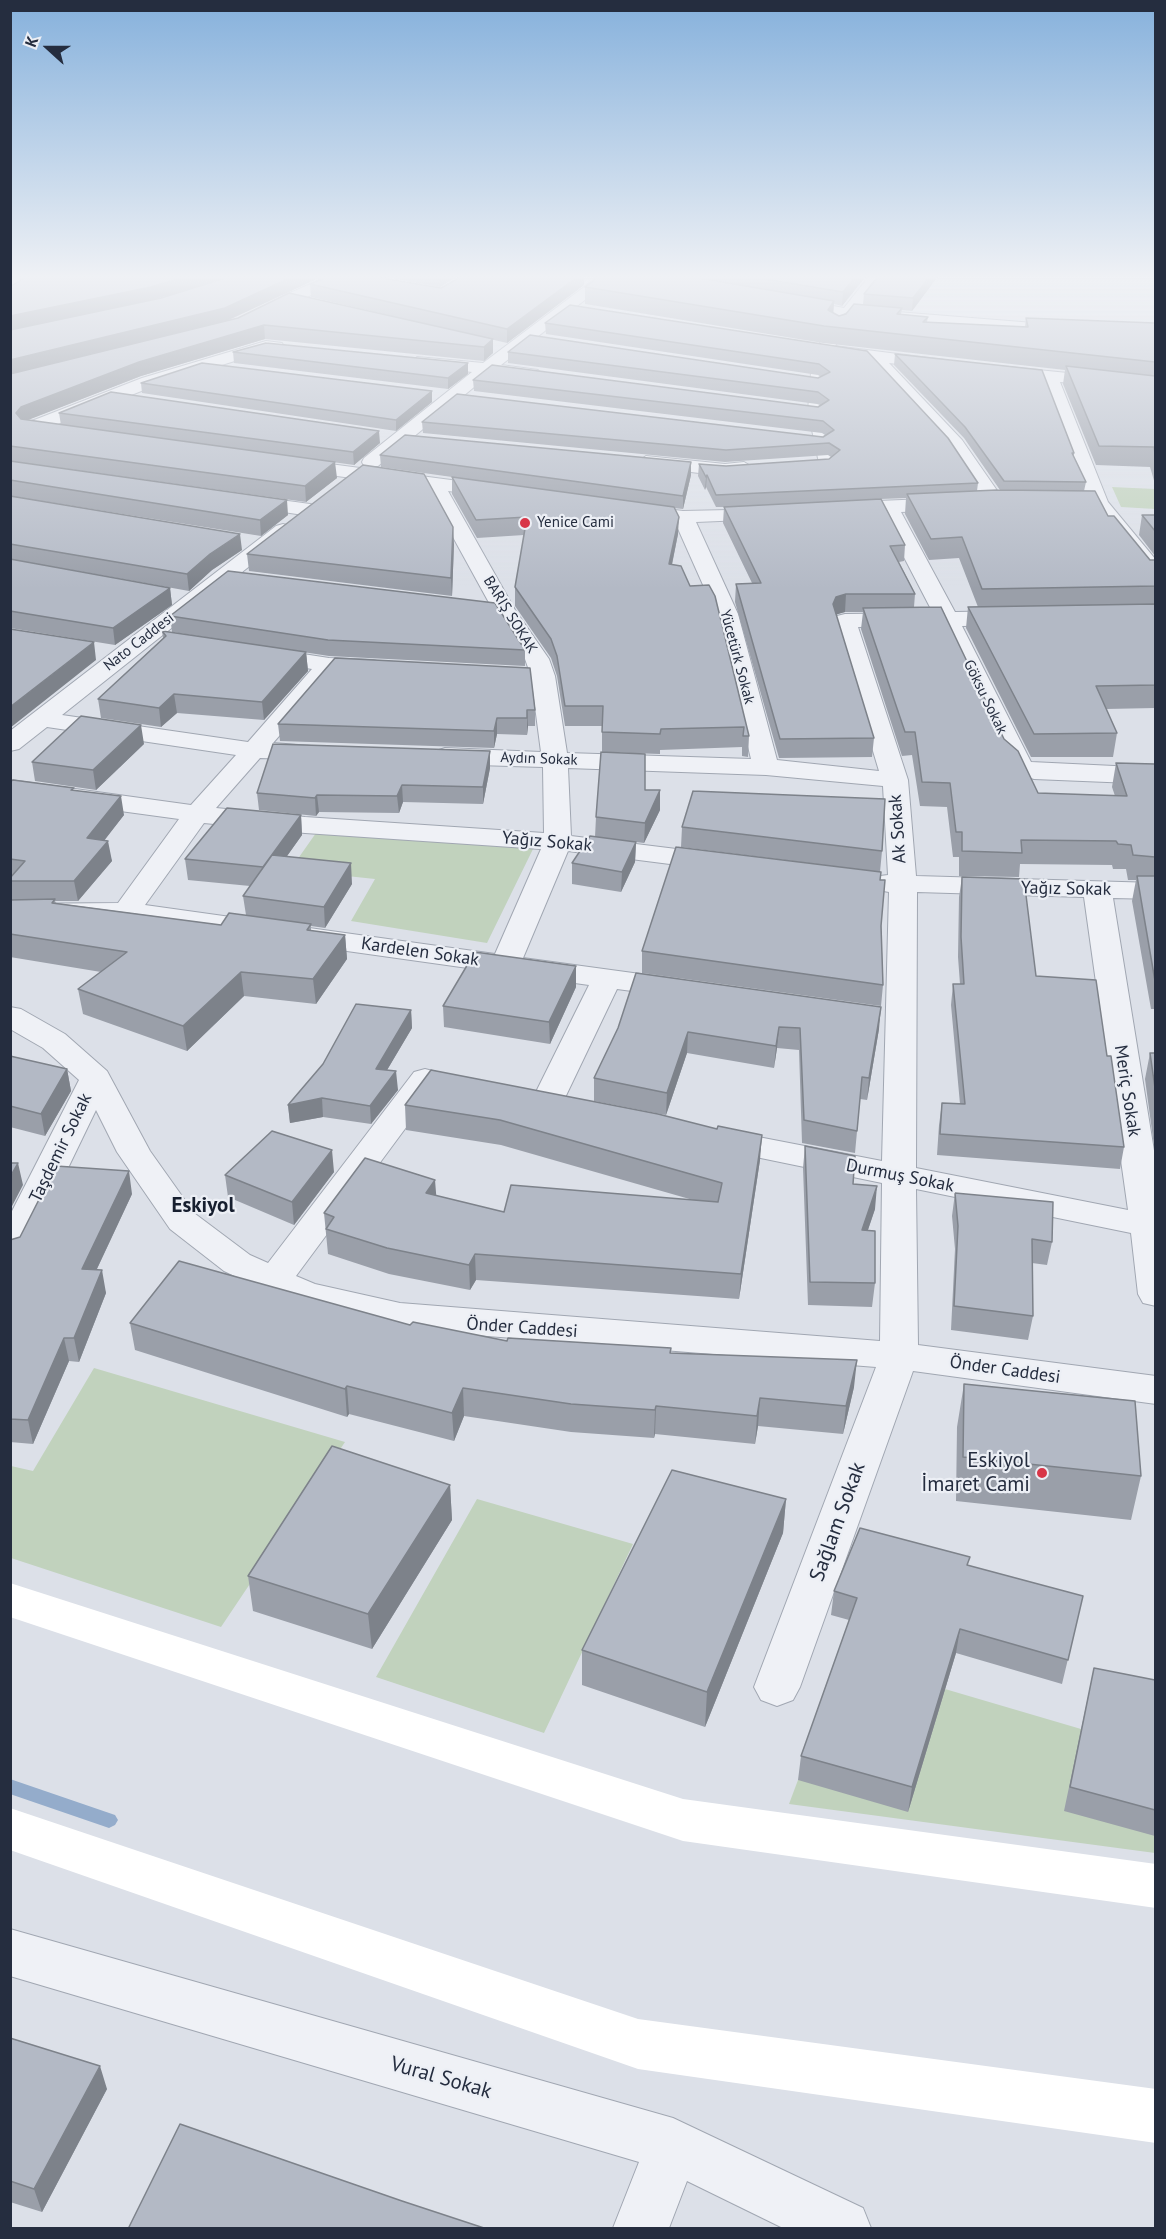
<!DOCTYPE html>
<meta charset="utf-8">
<style>
body{margin:0}
#map{position:relative;width:1166px;height:2239px;overflow:hidden;background:#dce0e8;font-family:"PT Sans",sans-serif}
canvas{display:block}
.frame{position:absolute;inset:0;border:12px solid #252d3f;pointer-events:none}
.north{position:absolute;left:18px;top:18px;width:60px;height:60px;-webkit-text-stroke:4px #eceff5;paint-order:stroke;rotate:291deg;font-size:16px;font-weight:700;line-height:24px;text-align:center;color:#252d3f}
.north::after{content:'';display:block;margin:auto;width:21px;height:27px;background:#252d3f;clip-path:polygon(50% 0,100% 100%,50% 72%,0 100%)}
</style>
<div id="map">
<canvas width="1166" height="2239"></canvas>
<div class="frame"></div>
<div class="north">K</div>
</div>
<script>
const context = document.querySelector('canvas').getContext('2d');
context.lineJoin = 'round';
function fillPath(path, color) { context.fillStyle = color; context.fill(path, 'evenodd'); }
const toPath = rows => new Path2D(rows.map(r => 'M' + r).join(''));
function strokePath(path, color, width, dash) { context.strokeStyle = color; context.lineWidth = width; context.lineCap = dash ? 'butt' : 'round'; context.setLineDash(dash || []); context.stroke(path); }
function write(font, color, halo, rows, align = 'center') {
  context.font = font + ' "PT Sans",sans-serif'; context.lineWidth = 4.5; context.setLineDash([]); context.textBaseline = 'middle'; context.strokeStyle = halo; context.fillStyle = color; for (const [text, x, y, turn = 0] of rows) {
    context.save(); context.translate(x, y); context.rotate((+turn || 0) * Math.PI / 180); context.textAlign = isNaN(turn) ? turn : align; if (halo) context.strokeText(text, 0, 0); context.fillText(text, 0, 0); context.restore();
  }
}
fillPath(toPath([
 [1112,487,1155,489,1155,509,1121,507],
 [316,833,533,849,487,943,351,921,375,879,290,870],
 [94,1368,345,1442,221,1627,11,1558,11,1466,33,1471],
 [477,1499,633,1544,544,1733,376,1677],
 [945,1689,1081,1729,1155,1836,1155,1853,789,1804,798,1780]
]), '#c1d2bd');
fillPath(toPath([
 [10,1779,115,1815,118,1820,115,1825,109,1828,10,1794,10,1779]
]), '#94accb');
const street = toPath([
 [331,275,352,275,264,318,258,320,250,315,283,296,331,275],
 [600,275,617,275,501,365,538,370,541,374,538,378,490,374,378,466,364,466,362,462,364,458,472,372,417,365,415,361,417,357,483,363,600,275],
 [870,275,885,275,860,309,1034,323,1042,328,1034,333,853,318,835,346,945,360,947,364,945,368,939,369,889,363,962,440,1005,502,1002,506,995,508,988,506,948,448,868,360,830,355,826,411,837,463,856,499,854,502,950,498,957,500,960,504,957,508,950,510,901,512,955,612,1013,611,1021,613,1024,618,1021,623,1013,625,962,626,1031,762,1156,768,1156,784,1034,779,1013,772,1003,761,940,626,858,627,908,780,916,876,1156,883,1156,899,1113,898,1156,1163,1156,1306,1143,1303,1138,1294,1131,1233,916,1189,918,1345,1156,1376,1156,1404,913,1371,800,1687,793,1700,777,1706,761,1700,754,1687,876,1367,400,1329,351,1319,289,1302,224,1271,170,1229,117,1152,96,1110,28,1251,23,1259,10,1263,10,1215,79,1080,43,1048,10,1029,10,1007,21,1009,65,1034,107,1071,150,1151,194,1213,250,1255,268,1263,414,1072,425,1069,448,1075,453,1082,448,1089,433,1091,296,1276,315,1284,400,1303,880,1341,882,1183,717,1149,705,1146,700,1139,705,1132,717,1129,882,1161,889,892,872,889,868,883,872,877,888,875,883,786,766,775,568,768,571,836,717,854,727,856,731,862,727,868,717,870,568,851,523,958,677,979,688,982,692,988,688,994,677,997,617,989,562,1104,558,1111,546,1114,534,1111,530,1104,589,985,126,920,10,922,10,904,118,903,179,819,10,796,10,780,191,805,236,755,47,727,19,749,10,751,10,731,276,526,283,524,290,526,293,530,290,534,62,715,248,742,312,669,256,660,252,655,256,650,264,648,329,658,373,660,381,662,385,667,381,672,335,672,273,743,324,747,328,752,324,757,315,760,260,758,216,808,305,817,544,833,543,767,445,764,436,761,432,756,436,751,445,748,541,752,531,676,525,659,493,610,426,488,285,469,282,465,292,459,504,487,507,491,504,495,497,497,448,491,515,610,549,659,555,676,567,753,751,759,716,614,675,522,634,517,627,515,624,511,627,507,634,505,683,511,775,509,778,513,775,517,768,519,696,522,738,614,777,760,879,771,834,621,837,616,845,614,933,613,881,513,840,515,833,513,830,509,839,503,819,463,808,411,812,359,825,333,838,316,790,308,782,303,790,298,844,308,870,275],
 [204,823,305,833,541,849,495,954,145,905,204,823],
 [917,892,1084,897,1128,1210,916,1168,917,892],
 [266,341,282,343,284,347,282,351,267,351,154,386,53,426,66,428,69,432,66,436,30,433,21,428,24,424,142,378,266,341],
 [999,366,1156,382,1156,392,1060,382,1108,502,1156,560,1156,580,1148,579,1089,503,1042,381,993,375,990,371,999,366],
 [646,456,725,464,744,462,754,468,751,472,725,476,639,466,637,462,646,456],
 [244,495,310,504,317,506,320,510,317,514,310,516,237,505,234,501,237,497,244,495],
 [10,1929,673,2118,863,2208,871,2228,783,2228,687,2181,669,2228,613,2228,639,2162,10,1976,10,1929]
]);
strokePath(street, '#a1a7b2', 2);
fillPath(street, '#eff1f6');
fillPath(toPath([
 [10,275,24,275,10,285,10,275],
 [10,1583,683,1799,1156,1864,1156,1908,683,1841,10,1617,10,1583],
 [10,1808,638,2019,1156,2089,1156,2143,638,2069,10,1850,10,1808]
]), '#fff');
fillPath(toPath([
 [29,275,325,275,227,321,493,339,493,353,484,361,265,339,141,376,27,420,61,425,59,413,380,443,354,465,253,451,337,478,306,502,10,461,10,330,161,298,205,285,152,300,10,330,10,287],
 [374,275,459,275,440,287],
 [584,275,584,285,507,343,311,297,310,284,441,288],
 [601,275,867,275,842,306,834,304,833,313,839,316,863,304,864,294,879,275,939,275,912,311,902,310,901,314,928,317,927,322,1025,327,1026,318,1155,323,1155,484,1150,467,1096,465,1063,384,1065,370,823,343,585,304,585,287],
 [545,323,867,351,978,483,977,491,1000,490,964,438,894,365,895,354,1074,453,1074,457,1086,482,1084,491,1150,560,1155,560,1155,708,1106,709,1117,733,1113,757,1031,757,966,628,968,607,978,607,959,558,929,560,905,514,906,498,881,499,905,545,904,561,899,562,915,594,914,607,1004,739,1038,793,1115,796,1112,787,1116,763,1155,764,1155,1009,1151,1009,1132,901,1136,880,1128,880,1126,869,1113,869,1112,865,1020,864,1019,877,959,876,959,857,953,857,947,807,920,806,912,755,902,756,861,629,863,612,845,612,836,614,874,738,872,757,779,758,735,602,736,584,752,583,723,523,724,507,716,507,706,487,705,490,698,476,699,464,726,466,829,459,831,457,828,455,725,462,423,433,422,422,823,437,825,435,822,433,474,391,473,380,818,407,820,405,817,404,508,363,508,352,818,378,821,377,818,375,546,334],
 [233,352,468,363,468,374,448,389,234,363],
 [141,383,432,402,396,431,142,393],
 [380,455,691,462,691,475,683,509,674,508,678,534,672,565,749,736,748,757,742,756,742,747,660,750,660,754,602,752,602,726,565,726,557,676,551,658,515,606,515,587,524,535,477,538,452,494,452,477,381,467],
 [10,461,288,515,261,536,10,496],
 [10,496,242,550,212,570,189,591,39,564,170,588,172,605,115,645,10,628],
 [1142,515,1155,515,1155,556,1139,535],
 [454,544,452,596,249,571,247,554],
 [170,616,525,650,525,666,329,656,172,632],
 [162,631,306,652,308,671,264,720,177,713,161,727,101,718,98,699,163,638],
 [535,710,535,726,528,726,527,735,497,734,494,748,280,741,278,724],
 [144,744,96,790,35,781,32,762],
 [490,751,490,768,483,804,403,802,399,813,319,812,316,816,259,810,257,793],
 [10,782,74,791,124,815,104,840,112,861,78,901,55,901,56,903,221,925,246,915,243,896,250,886,188,880,185,859,301,815,302,835,287,856,352,884,325,928,311,926,311,931,345,935,347,959,316,1004,244,996,187,1051,83,1014,78,989,101,972,10,957,10,900,12,900,10,894],
 [645,790,660,810,644,843,636,842,635,862,621,892,572,884,572,863,595,837,596,817],
 [682,827,882,851,880,872,681,847],
 [962,877,1036,976,1107,1056,1124,1147,1120,1169,937,1155,939,1125,942,1103,960,1104,951,1005,953,984,960,984,958,957,959,897],
 [880,880,883,985,881,1006,642,973,642,951],
 [576,966,576,987,550,1044,444,1027,443,1006],
 [636,973,879,1029,867,1100,860,1099,855,1153,802,1143,799,1050,777,1048,774,1068,687,1053,666,1115,594,1101,594,1078,618,1028],
 [411,1010,412,1028,387,1070,398,1090,371,1124,323,1117,290,1123,288,1105],
 [1150,1053,1155,1053,1155,1153,1145,1079],
 [10,1056,67,1069,71,1091,45,1136,10,1127],
 [405,1105,760,1160,739,1299,476,1280,470,1290,389,1274,328,1254,324,1213,436,1196,504,1212,693,1200,501,1145,406,1130],
 [805,1146,853,1184,875,1209,868,1230,875,1283,872,1307,808,1305,803,1168],
 [334,1172,294,1225,228,1197,225,1175],
 [955,1193,1052,1242,1047,1265,1032,1263,1033,1316,1028,1340,951,1330,955,1249,952,1216],
 [132,1194,97,1269,106,1293,79,1362,69,1361,33,1444,10,1442,10,1240,20,1237],
 [130,1323,410,1325,507,1341,671,1348,671,1353,854,1387,843,1434,758,1426,755,1444,655,1434,654,1438,571,1432,464,1416,454,1441,349,1414,347,1417,135,1350],
 [964,1384,1141,1476,1131,1520,956,1501,957,1427],
 [450,1485,452,1520,372,1649,253,1611,248,1576],
 [786,1499,783,1533,705,1727,582,1685,582,1650],
 [968,1566,1083,1596,1062,1684,956,1653,908,1812,798,1780,801,1756,849,1620,831,1615,834,1591],
 [1094,1668,1155,1680,1155,1836,1064,1811],
 [10,2038,107,2089,42,2212,10,2202]
]), '#9a9fa9');
fillPath(toPath([
 [191,275,237,275,152,300,10,330,10,316],
 [296,275,325,275,226,321,10,375,10,360],
 [439,275,459,275,440,287],
 [580,275,584,275,584,285,507,343,507,329],
 [857,275,867,275,842,306,843,292],
 [931,275,939,275,912,311,913,298],
 [834,301,833,318,828,310],
 [264,325,265,339,141,376,23,422,16,413,21,407,139,362],
 [493,339,493,353,484,361,484,347],
 [468,363,468,374,448,389,448,378],
 [432,391,432,402,396,431,396,420],
 [379,431,380,443,354,465,353,452],
 [335,462,337,478,306,502,305,486],
 [691,462,691,475,683,509,683,496],
 [707,475,706,487,705,490,706,477],
 [287,500,288,515,261,536,260,520],
 [679,517,678,534,668,583,669,564],
 [453,527,454,544,452,596,451,578],
 [240,534,242,550,212,570,189,591,187,574,210,554],
 [170,588,172,605,115,645,113,628],
 [846,594,845,612,835,615,833,604,836,597],
 [94,642,96,660,10,728,10,707],
 [306,652,308,671,264,720,262,702],
 [174,694,177,713,161,727,159,708],
 [527,710,528,726,527,735],
 [497,718,497,734,494,748,494,731],
 [141,725,144,744,96,790,93,770],
 [490,751,490,768,483,804,483,787],
 [402,785,403,802,399,813,397,796],
 [660,790,660,810,644,843,645,823],
 [317,795,319,812,316,816,315,798],
 [121,796,124,815,90,859,87,838],
 [301,815,302,835,265,887,263,867],
 [108,841,112,861,78,901,74,881],
 [636,842,635,862,621,892,622,872],
 [351,863,352,884,325,928,324,907],
 [345,935,347,959,316,1004,313,979],
 [576,966,576,987,550,1044,549,1022],
 [241,972,244,996,187,1051,183,1026],
 [881,1007,879,1029,867,1100,869,1078],
 [411,1010,412,1028,377,1087,376,1069],
 [779,1027,777,1048,774,1068,776,1046],
 [688,1032,687,1053,666,1115,667,1093],
 [67,1069,71,1091,45,1136,41,1114],
 [396,1071,398,1090,371,1124,370,1106],
 [322,1098,323,1117,290,1123,288,1105],
 [762,1135,760,1160,739,1299,741,1274],
 [332,1150,334,1172,294,1225,292,1202],
 [18,1163,23,1185,10,1210,10,1177],
 [129,1171,132,1194,86,1292,82,1269],
 [435,1180,437,1205,426,1193],
 [877,1186,875,1209,860,1253,862,1230],
 [475,1254,476,1280,470,1290,469,1265],
 [102,1270,106,1293,79,1362,74,1338],
 [64,1338,69,1361,33,1444,28,1420],
 [857,1360,854,1387,843,1434,846,1406],
 [347,1386,349,1414,347,1417,345,1389],
 [463,1388,464,1416,454,1441,452,1413],
 [760,1398,758,1426,755,1444,757,1416],
 [656,1406,655,1434,654,1438,655,1410],
 [450,1485,452,1520,372,1649,368,1614],
 [786,1499,783,1533,705,1727,707,1692],
 [960,1629,956,1653,908,1812,912,1787],
 [100,2066,107,2089,42,2212,34,2189]
]), '#7d828a');
const building = toPath([
 [28,275,191,275,151,287,10,316,10,287,28,275],
 [235,275,296,275,225,308,10,360,10,330,161,298,235,275],
 [332,275,364,275,441,288,464,275,580,275,507,329,310,284,332,275],
 [601,275,681,275,834,301,828,310,839,316,846,314,854,304,902,308,897,314,928,317,923,322,1028,327,1026,318,1155,323,1155,362,824,326,585,287,601,275],
 [741,275,857,275,843,292,741,275],
 [879,275,931,275,913,298,864,294,879,275],
 [289,293,493,339,484,347,264,325,139,362,21,407,16,413,21,419,335,462,305,486,10,446,10,374,238,318,289,293],
 [570,305,867,351,948,438,978,483,716,495,707,475,706,477,699,464,726,466,829,459,840,450,829,443,726,450,422,422,457,394,823,437,834,430,823,421,473,380,492,365,818,407,829,400,818,392,508,352,530,335,818,378,830,372,819,364,545,323,570,305],
 [266,343,468,363,448,378,233,352,266,343],
 [895,354,1042,370,1074,453,1072,453,1086,482,1004,481,965,427,895,354],
 [202,363,432,391,396,420,141,383,202,363],
 [1066,366,1155,376,1155,454,1154,447,1099,446,1066,366],
 [111,392,379,431,353,452,59,413,111,392],
 [405,435,691,462,683,496,380,455,405,435],
 [10,461,287,500,260,520,10,480,10,461],
 [363,465,424,474,453,527,451,578,247,554,363,465],
 [452,477,674,507,679,517,669,564,681,566,690,586,709,585,715,596,749,736,743,736,744,727,661,729,660,734,602,732,603,706,565,706,557,656,551,639,515,587,527,517,476,520,452,477],
 [997,490,1095,491,1108,516,1114,516,1150,560,1155,560,1155,586,982,589,962,537,931,539,907,494,997,490],
 [10,496,240,534,210,554,187,574,10,544,10,496],
 [881,499,905,545,890,546,915,594,846,594,836,597,833,604,874,738,780,739,736,584,761,583,724,507,881,499],
 [1142,515,1155,515,1155,531,1142,515],
 [10,559,170,588,113,628,10,611,10,559],
 [228,571,495,603,525,650,328,640,170,616,228,571],
 [1155,604,1155,685,1096,686,1117,733,1034,734,968,607,1155,604],
 [941,607,1004,739,1018,751,1038,793,1127,796,1116,763,1155,764,1155,857,1133,855,1131,845,1118,844,1116,841,1021,840,1022,853,962,851,962,832,956,832,950,783,922,782,915,732,905,732,863,608,941,607],
 [10,629,94,642,10,707,10,629],
 [162,631,306,652,262,702,174,694,159,708,98,699,166,636,162,631],
 [335,658,530,668,535,710,527,710,527,718,497,718,494,731,278,724,335,658],
 [81,716,141,725,93,770,32,762,81,716],
 [273,744,490,751,483,787,402,785,397,796,317,795,315,798,257,793,273,744],
 [601,752,645,754,645,790,660,790,645,823,596,817,601,752],
 [13,780,74,788,71,790,121,796,87,838,108,841,74,881,10,881,10,878,25,861,10,859,10,782,13,780],
 [693,791,885,799,882,851,682,827,693,791],
 [227,808,301,815,263,867,185,859,227,808],
 [590,836,636,842,622,872,572,863,590,836],
 [676,847,881,872,880,880,885,880,881,926,883,985,642,951,676,847],
 [272,855,351,863,324,907,243,896,272,855],
 [1137,876,1155,876,1155,981,1137,876],
 [962,877,1024,879,1036,976,1096,980,1107,1056,1111,1056,1124,1147,940,1134,942,1103,965,1104,953,984,964,984,961,937,962,877],
 [55,899,52,903,221,925,229,913,311,924,307,930,345,935,313,979,241,972,183,1026,78,989,127,952,10,934,10,900,55,899],
 [475,952,576,966,549,1022,443,1006,475,952],
 [636,973,881,1007,869,1078,862,1077,857,1131,804,1120,800,1028,779,1027,776,1046,688,1032,667,1093,594,1078,618,1028,636,973],
 [356,1004,411,1010,376,1069,396,1071,370,1106,322,1098,288,1105,323,1064,356,1004],
 [1150,1053,1155,1053,1155,1088,1150,1053],
 [10,1056,67,1069,41,1114,10,1106,10,1056],
 [431,1070,658,1114,717,1129,718,1126,762,1135,741,1274,475,1254,469,1265,387,1248,326,1229,334,1217,324,1213,365,1158,435,1180,426,1193,504,1212,511,1185,718,1202,722,1183,500,1120,405,1105,431,1070],
 [272,1131,332,1150,292,1202,225,1175,272,1131],
 [805,1146,855,1156,853,1184,877,1186,862,1230,875,1231,875,1283,810,1282,805,1146],
 [10,1163,18,1163,10,1177,10,1163],
 [56,1166,129,1171,82,1269,102,1270,74,1338,64,1338,28,1420,10,1419,10,1240,20,1237,56,1166],
 [955,1193,1053,1202,1052,1242,1032,1239,1033,1316,954,1306,958,1226,955,1193],
 [179,1261,410,1325,413,1322,507,1341,508,1338,671,1348,670,1353,857,1360,846,1406,760,1398,757,1416,656,1406,655,1410,571,1404,463,1388,452,1413,347,1386,345,1389,130,1323,179,1261],
 [964,1384,1135,1401,1141,1476,963,1457,964,1384],
 [332,1446,450,1485,368,1614,248,1576,332,1446],
 [672,1470,786,1499,707,1692,582,1650,672,1470],
 [860,1528,970,1557,967,1565,1083,1596,1068,1660,960,1629,912,1787,801,1756,857,1598,834,1591,860,1528],
 [1094,1668,1155,1680,1155,1810,1070,1787,1094,1668],
 [10,2038,100,2066,34,2189,10,2181,10,2038],
 [180,2124,402,2201,487,2229,128,2229,180,2124]
]);
fillPath(building, '#b3b9c5');
strokePath(building, '#7d828a', 1.5);
const sky = context.createLinearGradient(0, 0, 0, 589);
sky.addColorStop(0, '#86b1dc');
sky.addColorStop(0.47, '#eff1f5');
sky.addColorStop(1, '#eff1f500');
context.fillStyle = sky;
context.fillRect(0, 0, 1166, 589);
for (const [x, y, r, color] of [
 [525,523,6,"#d83648"],
 [1042,1473,6,"#d83648"]
]) { const dot = new Path2D(); dot.arc(x, y, r, 0, 2 * Math.PI); context.fillStyle = color; context.fill(dot); strokePath(dot, '#eceff5', 2); }
write('15px', '#252d3f', '#eceff5', [
 ["Yenice Cami",537,523]
], 'left');
write('15px', '#252d3f', '#eceff5', [
 ["BARIŞ SOKAK",510,615,58],
 ["Nato Caddesi",139,642,-38],
 ["Yücetürk Sokak",737,657,75],
 ["Göksu Sokak",985,697,64],
 ["Aydın Sokak",539,759,2]
]);
write('18px', '#252d3f', '#eceff5', [
 ["Ak Sokak",898,829,-94],
 ["Yağız Sokak",547,842,5],
 ["Yağız Sokak",1066,889,1],
 ["Kardelen Sokak",420,952,8],
 ["Meriç Sokak",1127,1091,81],
 ["Taşdemir Sokak",61,1148,-64],
 ["Durmuş Sokak",900,1176,11],
 ["Önder Caddesi",522,1328,4],
 ["Önder Caddesi",1005,1370,8]
]);
write('bold 21px', '#171f2f', '#eceff5', [
 ["Eskiyol",203,1206]
]);
write('21px', '#252d3f', '#eceff5', [
 ["Eskiyol",1030,1461],
 ["İmaret Cami",1030,1485]
], 'right');
write('21px', '#252d3f', '#eceff5', [
 ["Sağlam Sokak",838,1522,-70],
 ["Vural Sokak",441,2078,16]
]);
</script>
